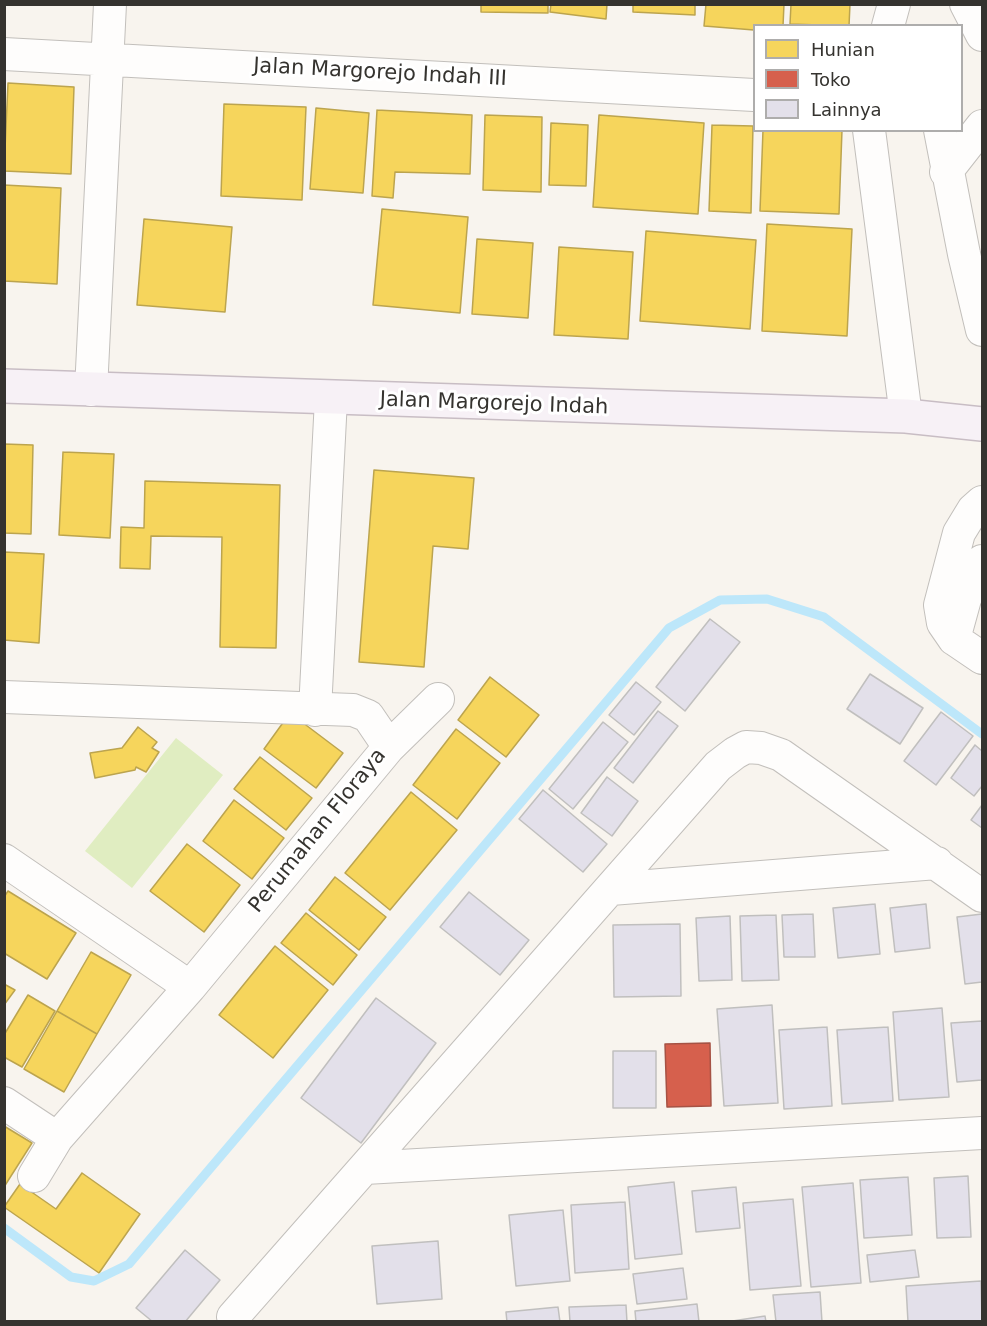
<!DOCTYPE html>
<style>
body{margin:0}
#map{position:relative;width:987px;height:1326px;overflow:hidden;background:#f8f4ee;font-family:"DejaVu Sans",sans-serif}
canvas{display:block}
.frame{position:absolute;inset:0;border:6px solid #35332f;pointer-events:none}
.legend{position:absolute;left:753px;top:24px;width:210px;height:108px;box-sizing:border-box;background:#fff;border:2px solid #aeadac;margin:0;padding:8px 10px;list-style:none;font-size:18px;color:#35332f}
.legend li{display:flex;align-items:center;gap:12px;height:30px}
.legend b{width:30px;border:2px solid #aeadac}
</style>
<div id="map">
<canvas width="987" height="1326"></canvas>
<div class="frame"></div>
<ul class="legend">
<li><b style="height:16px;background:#f6d55c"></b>Hunian</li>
<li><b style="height:16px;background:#d6604d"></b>Toko</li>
<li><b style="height:16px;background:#e3e0ea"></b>Lainnya</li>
</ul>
</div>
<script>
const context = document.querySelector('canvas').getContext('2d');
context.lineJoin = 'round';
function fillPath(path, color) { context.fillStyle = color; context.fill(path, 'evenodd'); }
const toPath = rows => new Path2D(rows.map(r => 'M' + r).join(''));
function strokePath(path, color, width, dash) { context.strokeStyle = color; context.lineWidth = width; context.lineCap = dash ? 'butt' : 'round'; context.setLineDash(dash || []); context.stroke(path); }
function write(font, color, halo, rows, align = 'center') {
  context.font = font + ' "DejaVu Sans",sans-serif'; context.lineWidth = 6; context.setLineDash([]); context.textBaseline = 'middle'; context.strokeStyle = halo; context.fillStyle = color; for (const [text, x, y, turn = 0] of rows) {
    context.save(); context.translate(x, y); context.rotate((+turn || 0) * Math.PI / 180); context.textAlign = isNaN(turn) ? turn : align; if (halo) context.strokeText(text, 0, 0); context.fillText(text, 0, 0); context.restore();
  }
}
fillPath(toPath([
 [176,738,223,775,132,888,85,851]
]), '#e0edc1');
const homes = toPath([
 [481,4,548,4,548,13,481,12,481,4],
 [551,4,607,4,606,19,550,12,551,4],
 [633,4,695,4,695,15,633,12,633,4],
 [706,4,784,4,783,26,754,26,754,30,704,26,706,4],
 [791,4,850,4,849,26,790,24,791,4],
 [8,83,74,87,71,174,4,171,8,83],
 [224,104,306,107,302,200,221,196,224,104],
 [316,108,369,113,363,193,310,189,316,108],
 [377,110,472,115,470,174,395,172,393,198,372,196,377,110],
 [485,115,542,117,541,192,483,190,485,115],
 [599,115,704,123,698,214,593,207,599,115],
 [551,123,588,125,586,186,549,185,551,123],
 [712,125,753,126,751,213,709,211,712,125],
 [763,130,842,130,839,214,760,211,763,130],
 [4,185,61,188,57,284,4,281,4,185],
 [382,209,468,217,460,313,373,305,382,209],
 [144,219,232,227,225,312,137,305,144,219],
 [767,224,852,229,847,336,762,331,767,224],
 [646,231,756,240,750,329,640,321,646,231],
 [477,239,533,243,528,318,472,314,477,239],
 [559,247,633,252,628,339,554,335,559,247],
 [4,444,33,445,31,534,4,533,4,444],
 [63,452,114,454,110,538,59,535,63,452],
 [374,470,474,478,468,549,433,546,424,667,359,662,374,470],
 [145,481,280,485,276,648,220,647,222,537,151,536,150,569,120,568,121,527,144,528,145,481],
 [4,552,44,554,39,643,4,640,4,552],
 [490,677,539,715,506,757,458,720,490,677],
 [290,713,343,753,316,788,264,749,290,713],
 [138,727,157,742,152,748,159,752,146,772,136,767,135,770,95,778,90,753,122,748,138,727],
 [456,729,500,763,457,819,413,785,456,729],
 [260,757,312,798,286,830,234,789,260,757],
 [411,792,457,830,390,910,345,873,411,792],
 [234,800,284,838,252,879,203,841,234,800],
 [187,844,240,885,204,932,150,891,187,844],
 [335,877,386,917,359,950,309,910,335,877],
 [8,891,76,933,47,979,4,953,4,897,8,891],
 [306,913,357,955,333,985,281,943,306,913],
 [275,946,328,990,273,1058,219,1015,275,946],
 [91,952,131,975,97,1034,57,1011,91,952],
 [4,984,15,990,4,1005,4,984],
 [28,995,55,1011,22,1067,4,1057,4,1035,28,995],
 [57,1011,97,1034,64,1092,24,1069,57,1011],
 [4,1126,32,1143,4,1187,4,1126],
 [82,1173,140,1214,99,1273,4,1207,20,1184,56,1209,82,1173]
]);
fillPath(homes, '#f6d55c');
strokePath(homes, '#bca44e', 1.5);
const shops = toPath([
 [710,1043,711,1106,667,1107,665,1044,710,1043]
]);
fillPath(shops, '#d6604d');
strokePath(shops, '#a65244', 1.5);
strokePath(toPath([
 [4,1228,71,1277,94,1281,129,1264,669,628,720,600,767,599,824,617,982,734]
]), '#bde7fa', 9);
const building = toPath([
 [710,619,740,642,685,711,656,687,710,619],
 [870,674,923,708,900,744,847,709,870,674],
 [636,682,661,702,634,735,609,715,636,682],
 [658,711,678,726,633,783,614,768,658,711],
 [941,712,973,736,936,785,904,761,941,712],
 [603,722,628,742,573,809,549,789,603,722],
 [975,745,982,751,982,786,974,796,951,778,975,745],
 [607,777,638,801,612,836,581,813,607,777],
 [543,790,607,844,583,872,519,819,543,790],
 [982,805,982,828,971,820,982,805],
 [469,892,529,940,500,975,440,927,469,892],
 [875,904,880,954,838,958,833,908,875,904],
 [926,904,930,948,895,952,890,908,926,904],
 [813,914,815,957,784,957,782,915,813,914],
 [982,914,982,982,965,984,957,917,982,914],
 [776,915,779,980,742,981,740,916,776,915],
 [730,916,732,980,699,981,696,918,730,916],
 [680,924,681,996,614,997,613,925,680,924],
 [376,998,436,1043,361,1143,301,1098,376,998],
 [772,1005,778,1103,724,1106,717,1009,772,1005],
 [942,1008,949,1097,899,1100,893,1012,942,1008],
 [982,1021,982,1080,957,1082,951,1023,982,1021],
 [827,1027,832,1106,784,1109,779,1030,827,1027],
 [888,1027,893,1101,842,1104,837,1030,888,1027],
 [613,1051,656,1051,656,1108,613,1108,613,1051],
 [968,1176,971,1237,937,1238,934,1178,968,1176],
 [908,1177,912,1235,864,1238,860,1180,908,1177],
 [674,1182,682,1254,635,1259,628,1187,674,1182],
 [853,1183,861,1283,811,1287,802,1187,853,1183],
 [736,1187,740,1228,696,1232,692,1191,736,1187],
 [793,1199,801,1286,750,1290,743,1203,793,1199],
 [625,1202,629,1269,575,1273,571,1205,625,1202],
 [563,1210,570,1281,516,1286,509,1215,563,1210],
 [438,1241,442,1299,377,1304,372,1246,438,1241],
 [185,1250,220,1280,185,1322,153,1322,136,1308,185,1250],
 [915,1250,919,1277,870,1282,867,1255,915,1250],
 [683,1268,687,1299,637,1304,633,1274,683,1268],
 [981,1281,982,1322,908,1322,906,1286,981,1281],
 [820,1292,822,1322,776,1322,773,1295,820,1292],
 [697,1304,699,1322,636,1322,635,1311,697,1304],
 [626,1305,627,1322,570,1322,569,1307,626,1305],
 [558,1307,560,1322,507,1322,506,1312,558,1307],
 [765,1316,766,1322,726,1322,765,1316]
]);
fillPath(building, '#e3e0ea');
strokePath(building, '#c0bfbe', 1.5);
const minor = toPath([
 [966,4,982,35],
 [888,26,894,4],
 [4,54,754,95],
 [869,130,906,416],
 [940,130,964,254,982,330],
 [946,172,982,126],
 [91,390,110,4],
 [982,502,973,510,959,533,940,605,943,623,954,639,982,658],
 [954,639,965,599,982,561],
 [4,697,353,710,368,716,389,747],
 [315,710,331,399],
 [4,860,190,987],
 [611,889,937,863],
 [4,1103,57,1138],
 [365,1168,982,1133],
 [34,1176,57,1138,190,987,389,747,438,699],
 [233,1317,718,766,735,753,746,747,761,748,781,755,982,896]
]);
const major = toPath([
 [4,386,906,416,982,424]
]);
strokePath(minor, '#c2bfbb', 34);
strokePath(major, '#c8bdc4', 36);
strokePath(minor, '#fefdfc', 32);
strokePath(major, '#f7f1f6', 33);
write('21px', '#35332f', '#fff', [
 ["Jalan Margorejo Indah III",380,73,3],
 ["Jalan Margorejo Indah",494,404,2],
 ["Perumahan Floraya",318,831,-51]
]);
</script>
